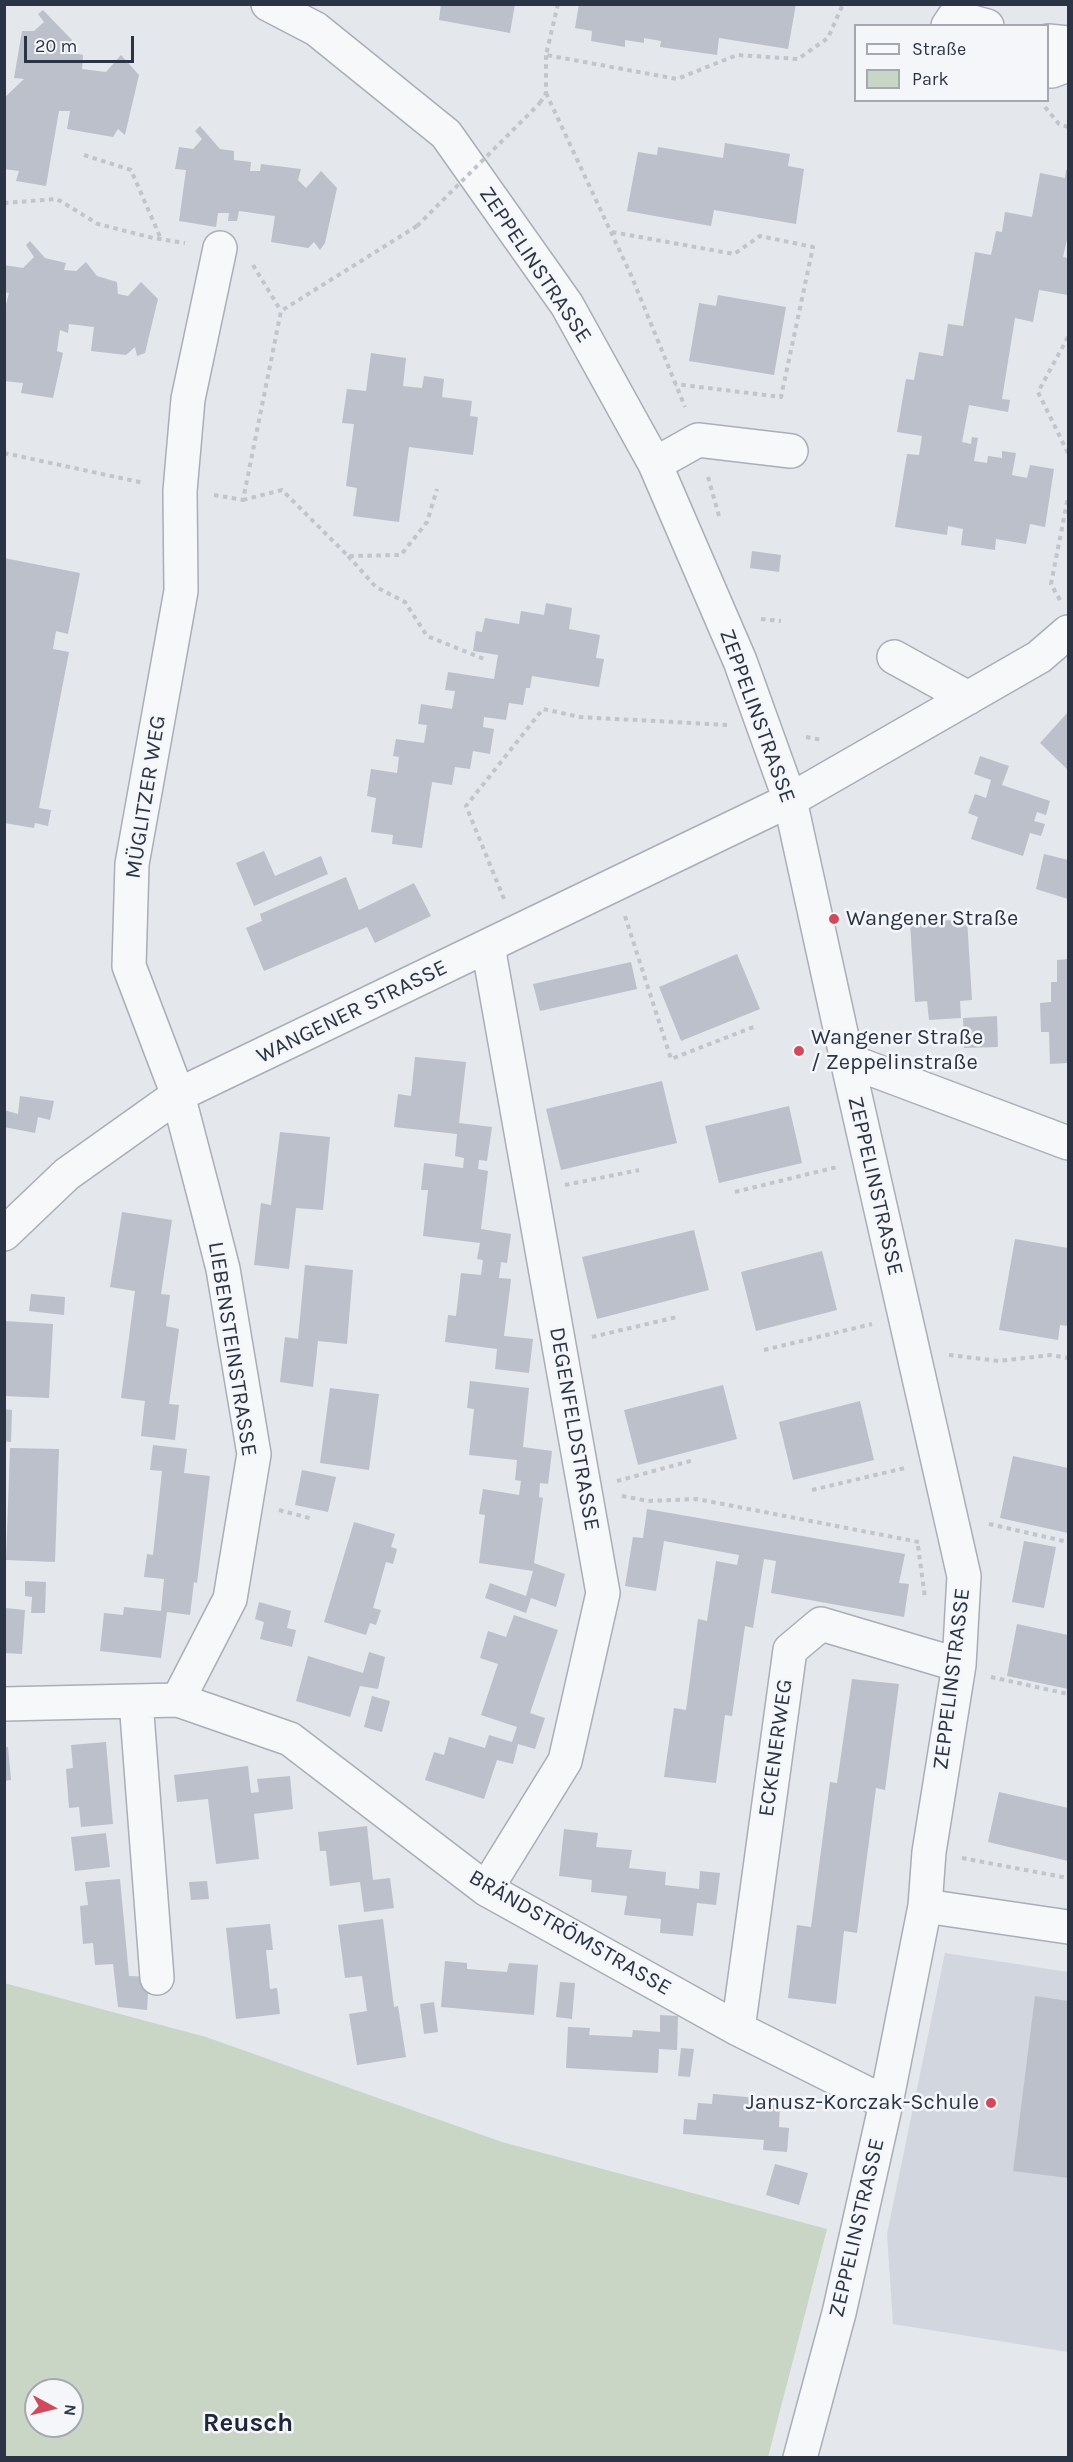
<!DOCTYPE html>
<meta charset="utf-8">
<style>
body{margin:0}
#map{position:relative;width:1073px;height:2462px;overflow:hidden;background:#e4e7ec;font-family:Karla,sans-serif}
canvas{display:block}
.frame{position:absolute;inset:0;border:6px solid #2b3445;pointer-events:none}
.legend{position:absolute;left:854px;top:24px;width:195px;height:78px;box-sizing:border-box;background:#f4f6f9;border:2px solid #a4a8b1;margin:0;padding:8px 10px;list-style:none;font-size:18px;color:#2b3445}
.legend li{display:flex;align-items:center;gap:12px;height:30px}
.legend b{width:30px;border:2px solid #a4a8b1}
.north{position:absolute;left:24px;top:2378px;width:60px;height:60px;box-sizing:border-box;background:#f4f6f9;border:2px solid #a4a8b1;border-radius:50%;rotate:97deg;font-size:16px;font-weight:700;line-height:24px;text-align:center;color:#2b3445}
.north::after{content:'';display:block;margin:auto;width:21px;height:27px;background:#d1495b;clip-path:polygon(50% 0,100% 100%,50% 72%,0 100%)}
.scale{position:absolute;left:24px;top:36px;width:110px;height:27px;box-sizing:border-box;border:3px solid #2b3445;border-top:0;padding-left:8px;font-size:18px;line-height:21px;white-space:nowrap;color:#2b3445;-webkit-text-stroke:4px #f4f6f9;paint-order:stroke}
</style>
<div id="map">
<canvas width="1073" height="2462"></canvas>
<div class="frame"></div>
<ul class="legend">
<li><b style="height:8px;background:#f7f8fa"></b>Straße</li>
<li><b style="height:16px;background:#c9d6c5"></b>Park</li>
</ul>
<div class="north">N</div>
<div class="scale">20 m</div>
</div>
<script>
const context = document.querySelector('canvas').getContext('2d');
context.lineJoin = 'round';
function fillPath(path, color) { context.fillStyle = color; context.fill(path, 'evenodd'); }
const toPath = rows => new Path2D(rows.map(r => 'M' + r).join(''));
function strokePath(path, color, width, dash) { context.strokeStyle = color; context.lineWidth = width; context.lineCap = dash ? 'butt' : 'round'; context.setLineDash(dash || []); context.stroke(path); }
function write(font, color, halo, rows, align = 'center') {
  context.font = font + ' Karla,sans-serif'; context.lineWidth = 5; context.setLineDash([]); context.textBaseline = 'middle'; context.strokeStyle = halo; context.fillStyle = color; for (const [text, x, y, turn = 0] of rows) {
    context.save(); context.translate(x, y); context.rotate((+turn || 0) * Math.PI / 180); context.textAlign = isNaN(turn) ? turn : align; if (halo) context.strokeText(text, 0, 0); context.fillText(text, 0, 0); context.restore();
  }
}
fillPath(toPath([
 [945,1953,1068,1972,1068,2352,893,2324,887,2234]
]), '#d2d6de');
fillPath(toPath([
 [4,1983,206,2037,502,2142,827,2229,768,2457,5,2457],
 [36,2390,72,2390,72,2426,36,2426]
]), '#c9d6c5');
fillPath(toPath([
 [441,4,515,4,510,33,439,20],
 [579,4,796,4,788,49,719,38,717,55,660,47,661,41,644,38,644,43,625,40,625,47,591,41,592,31,575,28],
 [43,10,72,40,66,51,83,55,82,69,106,72,121,55,139,75,125,135,118,129,113,137,67,129,70,111,59,111,46,186,16,181,19,171,4,169,4,98,24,79,14,78,22,31,34,31,44,22,38,14],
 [200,126,220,149,234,151,234,160,251,162,250,171,260,171,261,164,301,169,298,180,306,188,321,171,337,188,325,243,320,250,314,242,308,248,271,242,275,216,239,211,237,221,228,221,229,213,218,213,216,227,179,221,186,170,175,169,179,147,193,149,202,139,195,131],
 [725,143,790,154,788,166,804,169,796,224,714,210,711,226,627,211,638,152,657,155,658,147,723,158],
 [1066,170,1068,171,1068,235,1063,257,1068,258,1068,295,1039,290,1033,322,1015,318,1002,399,1010,400,1008,412,969,405,962,442,971,444,972,437,978,438,974,461,987,463,988,456,1002,458,1002,451,1016,453,1012,475,1027,478,1030,465,1054,469,1045,527,1030,524,1026,544,996,539,995,550,961,545,963,529,948,526,947,535,895,527,907,454,919,455,922,436,897,432,906,379,914,380,919,352,943,356,948,324,963,326,975,252,991,255,996,231,1002,232,1005,212,1032,217,1040,173,1065,178],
 [30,241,45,258,66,263,64,270,76,271,86,262,97,276,117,282,118,294,128,296,141,282,158,299,145,353,137,356,135,347,126,355,91,351,94,327,69,324,68,333,60,330,57,351,63,353,53,398,21,393,23,383,4,381,4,312,9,293,4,292,4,265,23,268,34,257,26,245],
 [718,295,786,307,774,375,689,361,699,303,716,306],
 [371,353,406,358,403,386,422,388,424,376,444,379,442,397,472,401,470,416,478,417,473,455,409,447,399,522,353,516,357,488,346,486,354,424,342,423,347,389,366,391],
 [752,551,781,555,779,572,750,568],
 [4,558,80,573,68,634,56,631,53,649,69,652,39,808,51,810,48,826,35,823,34,828,4,823],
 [546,603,572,608,569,629,600,635,596,658,604,659,599,687,532,676,530,688,526,688,523,705,509,703,506,720,484,717,483,727,494,729,490,754,473,751,470,769,455,767,452,785,432,782,422,848,392,844,393,835,371,832,376,798,367,796,371,769,397,773,399,757,393,756,396,739,424,743,427,725,418,724,421,704,452,709,455,691,445,690,448,672,494,679,498,655,473,651,476,631,482,632,485,618,519,624,521,611,544,615],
 [1068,712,1068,770,1040,743],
 [980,756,1009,766,1002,785,1050,801,1046,815,1037,812,1034,821,1045,824,1041,836,1030,833,1023,856,971,839,978,817,968,813,975,794,986,798,991,780,974,774],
 [264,851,275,876,321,856,328,874,254,906,236,863],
 [1044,854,1068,860,1068,899,1036,889],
 [346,877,359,910,414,883,431,916,375,943,367,927,264,971,246,928,262,921,260,914],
 [967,919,972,1000,960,1001,961,1018,929,1020,927,1001,915,1002,910,923],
 [737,954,760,1009,681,1041,659,987],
 [1068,959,1068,1063,1050,1064,1049,1032,1041,1032,1040,1003,1051,1002,1051,982,1057,982,1057,960],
 [631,962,637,989,540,1011,533,984],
 [997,1016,998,1047,964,1048,963,1018],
 [415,1057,466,1062,459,1123,492,1127,487,1161,479,1160,478,1169,488,1171,481,1229,511,1234,507,1263,501,1262,499,1278,511,1279,504,1336,533,1339,529,1373,495,1369,497,1349,445,1342,448,1315,456,1316,461,1273,481,1275,483,1260,477,1259,480,1243,423,1236,428,1190,421,1190,424,1163,463,1168,464,1158,455,1156,457,1134,394,1127,398,1094,411,1096],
 [662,1081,677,1143,561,1170,546,1109],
 [20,1096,54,1101,50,1120,38,1117,35,1133,4,1127,4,1110,18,1114],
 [789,1106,802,1163,719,1183,705,1126],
 [280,1132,330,1137,323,1210,296,1208,289,1269,254,1265,261,1203,271,1205],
 [122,1212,172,1220,161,1294,170,1295,166,1326,179,1329,169,1404,179,1405,175,1440,141,1436,145,1401,121,1398,135,1291,110,1287],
 [694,1230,709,1290,597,1319,582,1257],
 [1015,1239,1068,1248,1068,1326,1060,1325,1058,1340,999,1330],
 [822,1251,837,1310,756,1331,741,1272],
 [305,1265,353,1270,347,1344,318,1341,313,1387,280,1382,285,1337,298,1339],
 [31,1294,65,1297,64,1315,29,1311],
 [4,1321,53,1324,49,1398,4,1396],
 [470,1381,529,1388,523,1447,552,1451,548,1484,540,1483,539,1497,543,1498,534,1563,565,1574,556,1607,531,1598,526,1613,485,1598,490,1583,526,1596,533,1571,479,1563,485,1515,479,1514,483,1489,519,1495,521,1481,515,1480,517,1460,469,1455,474,1409,467,1408],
 [723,1385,737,1439,638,1465,624,1410],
 [330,1388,379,1394,369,1470,320,1463],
 [860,1401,874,1460,793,1480,779,1422],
 [4,1409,12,1410,11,1442,4,1441],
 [153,1445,187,1449,184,1473,210,1476,197,1583,194,1582,190,1615,167,1612,161,1658,100,1651,104,1613,123,1615,124,1607,161,1611,164,1579,144,1577,147,1554,153,1555,162,1471,150,1470],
 [10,1448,59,1449,55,1562,6,1560],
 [1013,1456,1068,1468,1068,1533,1000,1518],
 [302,1470,336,1477,328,1512,295,1505],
 [647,1509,905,1554,899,1583,909,1584,904,1617,771,1593,776,1561,764,1559,753,1628,745,1626,732,1716,725,1715,716,1783,664,1777,674,1708,686,1710,698,1619,707,1621,716,1561,737,1565,739,1555,664,1541,656,1591,625,1586,633,1537,643,1538],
 [354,1522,395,1534,391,1547,397,1549,393,1564,386,1562,373,1608,381,1610,376,1625,370,1623,366,1635,324,1622],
 [1024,1541,1056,1547,1044,1608,1012,1602],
 [25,1581,46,1582,45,1613,31,1613,32,1597,25,1596],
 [259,1602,291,1611,287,1628,296,1630,292,1647,260,1639,264,1622,255,1619],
 [5,1608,25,1610,22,1654,5,1653],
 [514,1615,558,1630,530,1713,545,1718,535,1749,518,1744,513,1764,497,1760,484,1799,425,1780,434,1752,444,1755,449,1737,485,1748,489,1735,512,1742,517,1727,481,1715,498,1664,480,1658,488,1631,506,1637],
 [1017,1624,1068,1635,1068,1689,1007,1676],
 [369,1652,385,1657,378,1689,360,1686,350,1717,296,1701,308,1656,363,1673],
 [852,1679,899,1684,885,1790,876,1788,857,1933,844,1931,836,2004,788,1998,797,1925,811,1927,830,1782,837,1783],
 [372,1696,390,1701,382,1732,364,1727],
 [106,1742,113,1824,81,1827,79,1807,69,1808,66,1769,73,1768,71,1745],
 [4,1747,8,1747,11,1780,4,1781],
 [248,1766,251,1793,259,1792,257,1779,290,1776,293,1809,254,1814,259,1859,216,1864,208,1799,177,1802,174,1775],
 [999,1792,1068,1808,1068,1861,988,1842],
 [367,1826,373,1880,390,1878,394,1908,364,1912,360,1882,330,1886,326,1851,320,1851,318,1832],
 [564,1829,598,1833,596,1847,632,1850,629,1868,666,1872,665,1885,699,1889,700,1871,720,1873,716,1905,697,1903,693,1936,660,1933,661,1919,624,1915,627,1896,591,1892,592,1880,559,1876],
 [106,1833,110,1867,75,1871,71,1837],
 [120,1879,129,1976,149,1977,147,2010,118,2007,113,1964,95,1965,93,1943,83,1944,80,1906,88,1905,85,1882],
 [207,1881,209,1899,191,1900,189,1882],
 [383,1919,394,2007,398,2006,406,2057,357,2065,349,2014,367,2011,362,1976,345,1978,338,1925],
 [270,1924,273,1950,266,1950,268,1968,270,1989,277,1988,280,2014,236,2019,226,1928],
 [445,1961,467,1963,467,1969,507,1972,509,1963,538,1965,534,2015,441,2007],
 [560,1982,575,1983,572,2019,556,2017],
 [1035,1996,1068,2001,1068,2178,1013,2171],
 [434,2002,438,2032,424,2034,420,2004],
 [660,2015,678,2016,677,2050,659,2049,658,2073,566,2068,568,2027,590,2028,589,2035,632,2037,633,2030,660,2032],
 [681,2048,694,2049,690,2077,678,2076],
 [713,2094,758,2098,758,2103,780,2105,779,2127,789,2128,787,2152,763,2150,764,2140,683,2134,684,2119,696,2120,698,2103,712,2104],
 [775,2164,808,2173,799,2205,766,2195]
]), '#bbc0ca');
const minor = toPath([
 [268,4,316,29,446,134,567,305,655,464,740,661,790,800,847,1060,964,1576,959,1665,929,1852,925,1906,886,2103,839,2313,800,2458],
 [948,26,954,17,987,26],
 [1048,41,1068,43],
 [1048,71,1052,71,1068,65],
 [655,464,698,440,791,451],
 [894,657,968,698],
 [847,1060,1068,1143],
 [4,1234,67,1174,178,1095,790,800,1039,657,1068,632],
 [178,1700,230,1599,254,1454,223,1269,207,1206,178,1095,129,966,132,864,181,591,180,491,188,399,220,248],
 [136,1701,157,1978],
 [4,1704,178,1700,290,1739,486,1889,738,2029,886,2103],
 [486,1889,565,1761,603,1593,488,946],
 [925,1906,1068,1927],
 [738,2029,790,1650,821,1624,959,1665]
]);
strokePath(minor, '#a9aeb7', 36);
strokePath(toPath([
 [558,4,546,55,677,79,737,55,798,59,828,38,843,4],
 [546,93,631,275,685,407],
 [540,103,546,93,546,55],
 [1045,107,1059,124,1068,127],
 [84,155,131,170,161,239],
 [4,203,57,199,98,224,153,238,185,243],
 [612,232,734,254,760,236,813,247,781,397,675,384],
 [253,265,281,311],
 [1068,337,1038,392,1068,453],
 [4,453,144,483],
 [708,477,719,516],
 [214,495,243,500,281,311,417,226],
 [243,500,282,490,348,556,401,555,427,522,437,489],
 [348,556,376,587,405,602,427,636,484,659],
 [1060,600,1051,584,1068,497],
 [761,619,781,621],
 [806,737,822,740],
 [504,899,466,806,543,709,580,717,727,725],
 [625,916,671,1059,756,1026],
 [565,1185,639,1170],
 [735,1192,837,1167],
 [592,1337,677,1317],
 [764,1350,872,1324],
 [949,1355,999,1361,1051,1355,1068,1358],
 [617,1481,694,1460],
 [812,1490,905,1468],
 [622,1496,648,1501,697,1499,919,1542],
 [279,1510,313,1519],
 [989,1524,1068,1542],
 [918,1546,925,1598],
 [991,1677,1068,1694],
 [962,1858,1068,1878]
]), '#c2c5cb', 4, [4.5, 4.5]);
strokePath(minor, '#f7f8fa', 33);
strokePath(toPath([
 [417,226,540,103]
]), '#c2c5cb', 4, [4.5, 4.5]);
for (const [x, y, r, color] of [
 [834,919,6,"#d1495b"],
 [799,1051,6,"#d1495b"],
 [991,2103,6,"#d1495b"]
]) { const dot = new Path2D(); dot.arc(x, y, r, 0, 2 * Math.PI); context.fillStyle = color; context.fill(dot); strokePath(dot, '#f4f6f9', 2); }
write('22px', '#2b3445', '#f4f6f9', [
 ["ZEPPELINSTRASSE",535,265,56],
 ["ZEPPELINSTRASSE",757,716,70],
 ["MÜGLITZER WEG",146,797,-81],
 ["WANGENER STRASSE",352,1012,-26],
 ["ZEPPELINSTRASSE",875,1186,77],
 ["LIEBENSTEINSTRASSE",232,1349,81],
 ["DEGENFELDSTRASSE",574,1429,80],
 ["ZEPPELINSTRASSE",952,1679,-83],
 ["ECKENERWEG",776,1748,-82],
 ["BRÄNDSTRÖMSTRASSE",570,1933,30],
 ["ZEPPELINSTRASSE",857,2228,-77]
]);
write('22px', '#2b3445', '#f4f6f9', [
 ["Wangener Straße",846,919],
 ["Wangener Straße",811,1038],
 ["/ Zeppelinstraße",811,1063],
 ["Janusz-Korczak-Schule",979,2103,"right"]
], 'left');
write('bold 26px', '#1d2536', '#f4f6f9', [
 ["Reusch",248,2424]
]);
</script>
